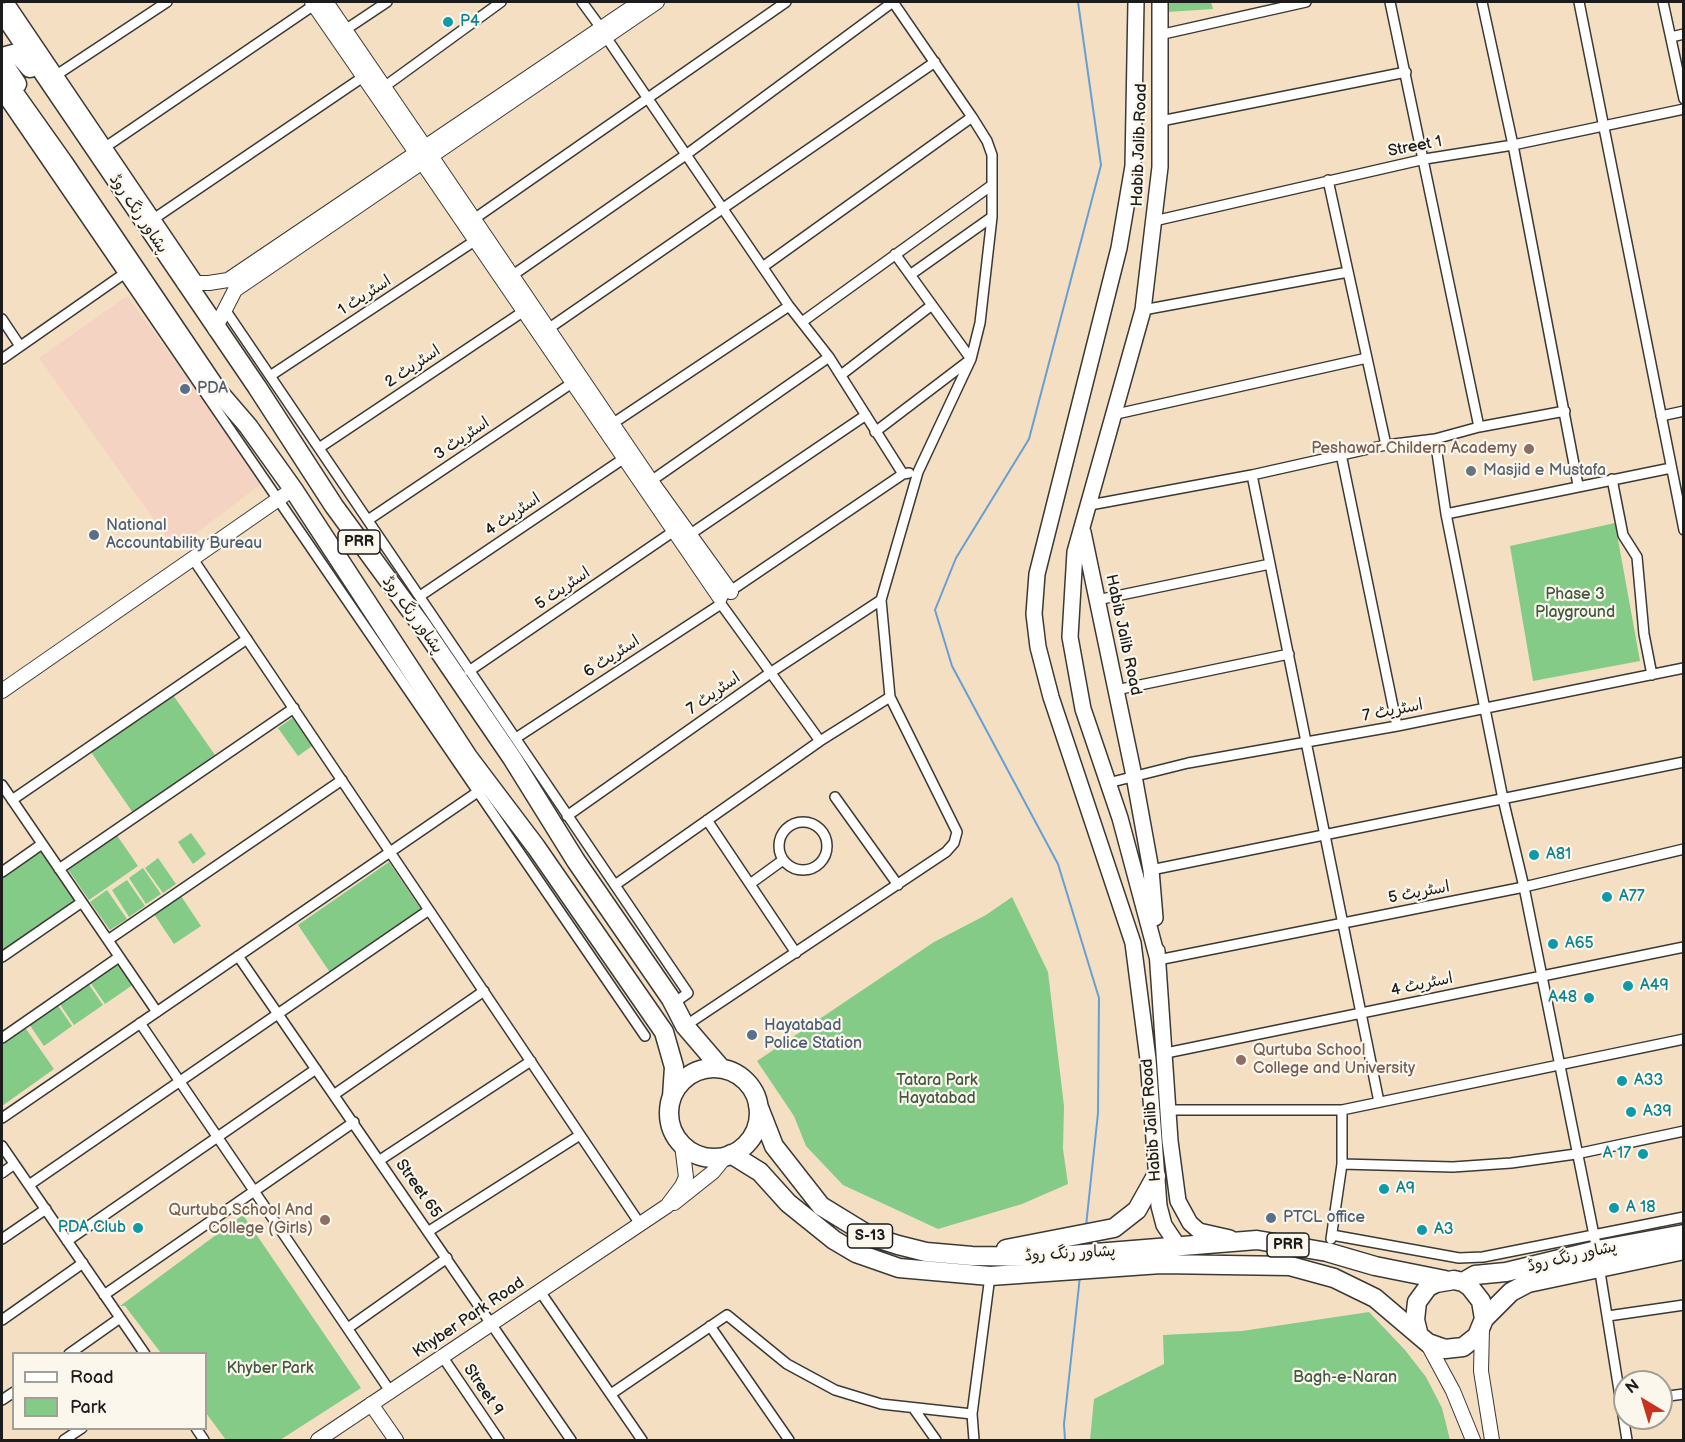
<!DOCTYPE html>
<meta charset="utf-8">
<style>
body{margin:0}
#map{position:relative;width:1685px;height:1442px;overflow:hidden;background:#f4dfc3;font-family:"Balsamiq Sans",sans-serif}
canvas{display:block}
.frame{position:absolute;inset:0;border:3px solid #1c1c1c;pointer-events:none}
.legend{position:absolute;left:12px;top:1352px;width:195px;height:78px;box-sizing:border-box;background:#fbf7ec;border:2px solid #a29f99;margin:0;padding:8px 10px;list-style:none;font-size:18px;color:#1c1c1c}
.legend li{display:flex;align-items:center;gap:12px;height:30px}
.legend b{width:30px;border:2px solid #a29f99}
.north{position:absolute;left:1613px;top:1370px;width:60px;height:60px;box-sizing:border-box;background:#fbf7ec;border:2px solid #a29f99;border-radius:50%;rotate:322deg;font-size:16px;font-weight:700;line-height:24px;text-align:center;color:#1c1c1c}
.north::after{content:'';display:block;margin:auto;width:21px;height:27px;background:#c8321e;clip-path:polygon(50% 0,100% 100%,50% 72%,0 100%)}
</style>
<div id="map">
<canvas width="1685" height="1442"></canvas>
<div class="frame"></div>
<ul class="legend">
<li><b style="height:8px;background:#fff"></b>Road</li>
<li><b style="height:16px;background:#83cb87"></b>Park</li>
</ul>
<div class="north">N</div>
</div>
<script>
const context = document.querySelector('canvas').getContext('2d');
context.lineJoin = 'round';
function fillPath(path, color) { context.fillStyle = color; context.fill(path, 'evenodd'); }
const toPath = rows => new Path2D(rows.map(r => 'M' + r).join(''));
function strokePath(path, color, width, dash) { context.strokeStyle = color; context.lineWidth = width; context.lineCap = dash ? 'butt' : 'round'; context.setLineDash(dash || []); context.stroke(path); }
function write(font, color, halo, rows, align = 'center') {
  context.font = font + ' "Balsamiq Sans","Playpen Sans Arabic",sans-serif'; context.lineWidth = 4.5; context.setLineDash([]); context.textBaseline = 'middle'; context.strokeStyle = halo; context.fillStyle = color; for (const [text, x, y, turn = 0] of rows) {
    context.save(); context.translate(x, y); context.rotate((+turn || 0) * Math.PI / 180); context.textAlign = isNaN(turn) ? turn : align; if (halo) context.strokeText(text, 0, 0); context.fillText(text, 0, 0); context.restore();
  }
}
fillPath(toPath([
 [127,296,264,482,175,549,39,358]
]), '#f5d3c2');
fillPath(toPath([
 [1167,2,1211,2,1213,9,1167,12],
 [1615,523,1640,661,1533,681,1510,546],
 [173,695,215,755,133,813,91,752],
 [295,716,315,744,298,756,278,728],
 [191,833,206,854,193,864,178,842],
 [116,834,138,866,89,900,67,868],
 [41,850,76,901,2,952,2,877],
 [158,858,176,884,163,893,145,868],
 [389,862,423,912,331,974,298,925],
 [143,868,161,894,146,904,129,878],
 [127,880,145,906,129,917,112,890],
 [107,890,127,919,110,930,90,902],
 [181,896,201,926,174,944,154,914],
 [1012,897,1048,972,1064,1106,1063,1149,1068,1184,1022,1204,938,1229,843,1185,806,1146,794,1116,757,1061,934,942,986,915],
 [119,962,134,984,105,1004,90,982],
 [88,983,103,1005,74,1025,59,1003],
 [57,1004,72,1026,44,1046,29,1024],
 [24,1026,54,1069,2,1106,2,1041],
 [243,1215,361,1388,280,1440,226,1440,206,1413,206,1354,161,1353,125,1306,120,1306],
 [1369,1312,1405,1350,1426,1377,1442,1408,1450,1440,1090,1440,1094,1399,1164,1364,1163,1335,1242,1331]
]), '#83cb87');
strokePath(toPath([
 [1078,2,1101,165,1029,439,956,558,935,610,952,666,1058,864,1099,998,1098,1113,1086,1226],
 [1065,1440,1064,1424,1080,1276]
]), '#659fd4', 2);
const street = toPath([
 [9,2,199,283],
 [582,2,601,28],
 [1390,2,1479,427],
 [1482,2,1513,145,1578,485],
 [1579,2,1684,530],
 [1663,2,1684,99],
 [345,30,387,2],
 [1159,35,1306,2],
 [606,37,789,306,829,357,903,474],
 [1671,37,1684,34],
 [58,74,167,2],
 [384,87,501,2],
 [2,96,645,1036],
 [1161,121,1406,72],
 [107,146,314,5],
 [1328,180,1386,445],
 [155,218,363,77],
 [474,219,786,2],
 [1154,221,1425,159,1513,145,1684,109],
 [764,266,972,117],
 [513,275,687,154,893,2],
 [910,275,992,217],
 [224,308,688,993,674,1003],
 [1143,310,1348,272],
 [2,319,20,346],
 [802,322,992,185],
 [548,329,935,62],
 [2,359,128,271],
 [841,375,932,305],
 [270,376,476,240],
 [1112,415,1367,358],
 [1661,416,1684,411],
 [612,424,789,306],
 [875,432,971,359,895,254],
 [1435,439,1446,514,1503,799,1524,887,1597,1250],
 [319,448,524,311],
 [1341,454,1397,726],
 [1252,475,1379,1102],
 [1612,479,1623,535,1637,557,1644,634,1652,675],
 [651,481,829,357],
 [1090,505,1252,475,1386,445,1435,439,1479,427,1565,411],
 [1446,514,1671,468],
 [368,520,572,383],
 [689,535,866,415],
 [193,559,640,1224],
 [420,596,623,459],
 [1097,600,1270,564],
 [721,604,820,741],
 [469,671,674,531],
 [1116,690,1289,654],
 [516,738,721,604,720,598,903,474,909,473],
 [1108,783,1188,763,1397,726,1684,668],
 [2,785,157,1012],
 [835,797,898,885],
 [12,800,247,639],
 [567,816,770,673,881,600],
 [707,820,796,953],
 '779 846a24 24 0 1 1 48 0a24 24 0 1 1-48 0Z',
 [59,869,294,708],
 [1151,870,1684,762],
 [2,872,42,844],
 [750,884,783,860],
 [615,885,820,741,890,697],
 [108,940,342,780],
 [238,956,571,1440],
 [2,957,82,902],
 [1158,960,1524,887,1684,849],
 [140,1023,390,1391],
 [685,1026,946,852,954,843,957,832,890,697,881,600,918,472,971,359,980,323,992,217,992,155,987,141,972,117,893,2],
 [2,1038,119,957],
 [1166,1053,1684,947],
 [335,1094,484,991],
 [1169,1110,1342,1110,1684,1039],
 [2,1118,482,789],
 [2,1146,145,1354],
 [380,1160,531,1061],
 [1342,1164,1453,1167,1511,1163,1576,1154,1684,1131],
 [2,1173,13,1165],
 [29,1185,429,910],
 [429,1231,580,1135],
 [1332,1235,1459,1258,1483,1257,1684,1217],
 [2,1239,46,1209],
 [1331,1239,1342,1164,1342,1110],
 [67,1241,316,1069],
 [1599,1266,1627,1440],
 [539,1290,642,1440],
 [104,1295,354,1122],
 [1608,1316,1684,1305],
 [2,1320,83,1263],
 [710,1326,789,1440],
 [348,1328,447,1258],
 [69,1354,120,1318],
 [442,1356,499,1440],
 [611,1394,727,1315,787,1364,835,1390,881,1404,972,1414],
 [1661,1397,1684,1394],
 [2,1400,14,1392],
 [914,1409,936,1440],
 [196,1428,204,1440],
 [64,1440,82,1428],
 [974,1440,972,1414,990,1276]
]);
const secondary = toPath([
 [312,2,417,154],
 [326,2,425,147],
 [431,156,651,481,731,592],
 [422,162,720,598],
 [184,283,209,283,228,280,640,2],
 [215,329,235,290,657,2],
 [2,691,293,489],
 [674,1203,713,1172,726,1156],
 [1482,1328,1481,1371,1492,1440],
 [1426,1341,1453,1391,1473,1440],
 [371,1404,396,1440],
 [318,1440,667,1206,682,1186,686,1177,682,1145]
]);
const primary = toPath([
 [1136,2,1133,166,1119,248,1037,574,1034,614,1038,647,1051,697,1133,943,1148,1059,1159,1206,1164,1225,1178,1246],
 [1083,532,1134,776,1151,870,1155,918],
 [1157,951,1170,1141,1178,1201,1190,1223,1199,1231,1230,1238],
 [1158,960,1120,818,1083,709,1070,637,1075,552,1143,310,1160,167,1160,2]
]);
const highway = toPath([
 [2,12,257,387,334,506,422,626,512,758,576,861,671,999,685,1026,721,1068],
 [2,76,63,162,217,390,248,426,293,489,468,757,536,847,664,1032,674,1067,672,1097],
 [17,84,5,66,6,56,17,53,30,68],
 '669 1113a45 45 0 1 1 90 0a45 45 0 1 1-90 0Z',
 [758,1105,774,1146,821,1206,870,1236,898,1245,926,1252,972,1256,1046,1257,1257,1240,1327,1252,1375,1266,1445,1280],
 [731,1154,760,1172,788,1203,834,1240,856,1253,899,1268,990,1276,1161,1264,1290,1266,1334,1278,1375,1298,1428,1343,1445,1349,1463,1347,1477,1336,1484,1319,1481,1301,1470,1287,1463,1282,1454,1280,1436,1283,1428,1287,1417,1302,1415,1320,1418,1332],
 [1006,1249,1114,1228,1137,1210,1156,1176],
 [1463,1282,1475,1275,1506,1272,1597,1250,1684,1234],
 [1484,1319,1511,1292,1528,1283,1684,1250]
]);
strokePath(street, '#3c3935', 12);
strokePath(secondary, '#3c3935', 16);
strokePath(primary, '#3c3935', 18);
strokePath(highway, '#3c3935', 21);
strokePath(street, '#fff', 9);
strokePath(secondary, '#fff', 14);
strokePath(primary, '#fff', 15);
strokePath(highway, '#fff', 18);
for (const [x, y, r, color] of [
 [448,22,6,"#0f9aa8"],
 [185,389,6,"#5c6f8a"],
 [1529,449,6,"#8d6e63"],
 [1471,471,6,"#6b7280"],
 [94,535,6,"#5c6f8a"],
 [1534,855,6,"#0f9aa8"],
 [1607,897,6,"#0f9aa8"],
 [1553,944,6,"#0f9aa8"],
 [1628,986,6,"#0f9aa8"],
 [1589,998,6,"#0f9aa8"],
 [752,1035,6,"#5c6f8a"],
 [1241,1060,6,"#8d6e63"],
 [1622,1081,6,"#0f9aa8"],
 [1631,1112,6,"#0f9aa8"],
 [1643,1154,6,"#0f9aa8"],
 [1384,1189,6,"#0f9aa8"],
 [1614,1208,6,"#0f9aa8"],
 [1271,1218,6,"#5c6f8a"],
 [325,1220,6,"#8d6e63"],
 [138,1228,6,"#0f9aa8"],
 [1422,1230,6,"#0f9aa8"]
]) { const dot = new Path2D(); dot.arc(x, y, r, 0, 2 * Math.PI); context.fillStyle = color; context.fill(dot); strokePath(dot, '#fbf7ec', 2); }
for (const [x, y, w] of [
 [359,542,42],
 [870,1236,45],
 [1288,1245,42]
]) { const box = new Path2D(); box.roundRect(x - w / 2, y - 12, w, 24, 4.5); context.fillStyle = '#fbf7ec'; context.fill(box); strokePath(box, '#1c1c1c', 1.5); }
write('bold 15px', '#1c1c1c', null, [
 ["PRR",359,542],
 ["S-13",870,1236],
 ["PRR",1288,1245]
]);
write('16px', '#0d838f', '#fbf7ec', [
 ["P4",460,22],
 ["A81",1546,855],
 ["A77",1619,897],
 ["A65",1565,944],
 ["A49",1640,986],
 ["A48",1577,998,"right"],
 ["A33",1634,1081],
 ["A39",1643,1112],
 ["A 17",1631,1154,"right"],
 ["A9",1396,1189],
 ["A 18",1626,1208],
 ["PDA Club",126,1228,"right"],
 ["A3",1434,1230]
], 'left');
write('16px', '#1c1c1c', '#fbf7ec', [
 ["Habib Jalib Road",1140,145,-88],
 ["Street 1",1415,147,-11],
 ["پشاور رنگ روڈ",138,214,56],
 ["اسٹریٹ 1",365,296,-33],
 ["اسٹریٹ 2",413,367,-34],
 ["اسٹریٹ 3",462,439,-34],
 ["اسٹریٹ 4",513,515,-34],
 ["اسٹریٹ 5",563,589,-34],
 ["پشاور رنگ روڈ",412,615,54],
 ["Habib Jalib Road",1123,635,78],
 ["اسٹریٹ 6",612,657,-33],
 ["اسٹریٹ 7",714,694,-35],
 ["اسٹریٹ 7",1393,711,-11],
 ["اسٹریٹ 5",1419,893,-11],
 ["اسٹریٹ 4",1422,985,-12],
 ["Habib Jalib Road",1152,1120,-94],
 ["Street 65",418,1189,55],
 ["پشاور رنگ روڈ",1070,1254,-3],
 ["پشاور رنگ روڈ",1572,1257,-13],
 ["Khyber Park Road",469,1318,-34],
 ["Street 9",483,1390,56]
]);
write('16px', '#4e5e75', '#fbf7ec', [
 ["PDA",197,389],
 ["National",106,526],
 ["Accountability Bureau",106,544],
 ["Hayatabad",764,1026],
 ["Police Station",764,1044],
 ["PTCL office",1283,1218]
], 'left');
write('16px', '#785e54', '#fbf7ec', [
 ["Peshawar Childern Academy",1517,449],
 ["Qurtuba School",1253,1051,"left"],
 ["College and University",1253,1069,"left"],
 ["Qurtuba School And",313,1211],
 ["College (Girls)",313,1229]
], 'right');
write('16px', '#5b616d', '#fbf7ec', [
 ["Masjid e Mustafa",1483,471]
], 'left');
write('16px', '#405941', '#fbf7ec', [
 ["Phase 3",1575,595],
 ["Playground",1575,613],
 ["Tatara Park",937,1081],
 ["Hayatabad",937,1099],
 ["Khyber Park",270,1369],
 ["Bagh-e-Naran",1345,1378]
]);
</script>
